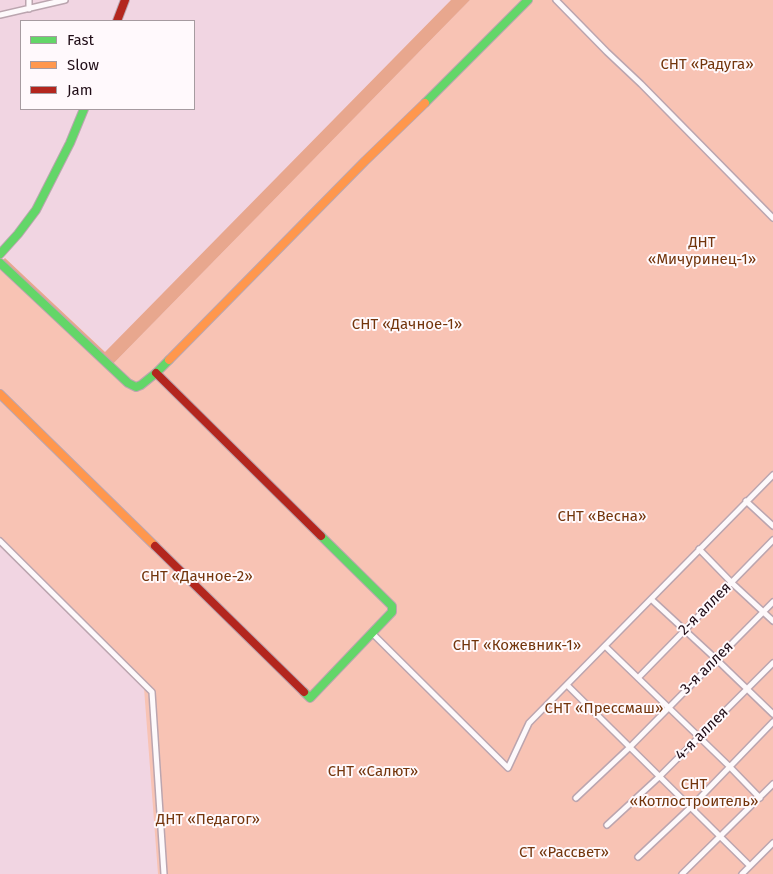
<!DOCTYPE html>
<meta charset="utf-8">
<style>
body{margin:0}
#map{position:relative;width:773px;height:874px;overflow:hidden;background:#f1d5e2;font-family:"Fira Sans",sans-serif}
canvas{display:block}
.legend{position:absolute;left:20px;top:20px;width:175px;height:90px;box-sizing:border-box;background:#fff9fc;border:1px solid #a69ba0;margin:0;padding:6px 9px;list-style:none;font-size:15px;color:#200d17}
.legend li{display:flex;align-items:center;gap:10px;height:25px}
.legend b{width:25px;border:1px solid #a69ba0}
</style>
<div id="map">
<canvas width="773" height="874"></canvas>
<ul class="legend">
<li><b style="height:6px;background:#63d668"></b>Fast</li>
<li><b style="height:6px;background:#ff974d"></b>Slow</li>
<li><b style="height:6px;background:#b3261e"></b>Jam</li>
</ul>
</div>
<script>
const context = document.querySelector('canvas').getContext('2d');
context.lineJoin = 'round';
function fillPath(path, color) { context.fillStyle = color; context.fill(path, 'evenodd'); }
const toPath = rows => new Path2D(rows.map(r => 'M' + r).join(''));
function strokePath(path, color, width, dash) { context.strokeStyle = color; context.lineWidth = width; context.lineCap = dash ? 'butt' : 'round'; context.setLineDash(dash || []); context.stroke(path); }
function write(font, color, halo, rows, align = 'center') {
  context.font = font + ' "Fira Sans",sans-serif'; context.lineWidth = 4; context.setLineDash([]); context.textBaseline = 'middle'; context.strokeStyle = halo; context.fillStyle = color; for (const [text, x, y, turn = 0] of rows) {
    context.save(); context.translate(x, y); context.rotate((+turn || 0) * Math.PI / 180); context.textAlign = isNaN(turn) ? turn : align; if (halo) context.strokeText(text, 0, 0); context.fillText(text, 0, 0); context.restore();
  }
}
fillPath(toPath([
 [470,0,773,0,773,874,158,874,144,688,0,544,0,263,111,366]
]), '#f8c3b4');
fillPath(toPath([
 [451,0,470,0,111,366,1,262,5,258,105,352]
]), '#e8a78e');
const street = toPath([
 [29,0,29,9],
 [556,0,607,52,641,84,773,218],
 [0,15,65,0],
 [746,501,773,526],
 [0,541,152,692,164,874],
 [699,549,732,583,773,621],
 [651,599,716,659,773,714],
 [372,633,508,768,529,723,773,475],
 [605,646,729,766,760,798],
 [638,678,773,540],
 [567,685,750,866],
 [576,798,630,747,773,602],
 [607,825,659,777,773,663],
 [638,857,691,807,773,722],
 [682,874,773,784],
 [742,874,773,843]
]);
const fast = toPath([
 [425,103,528,0],
 [0,254,18,234,36,210,70,143,84,109],
 [0,263,128,383,136,387,141,385,156,373,169,360],
 [304,692,310,698,392,612,392,606,321,536]
]);
const slow = toPath([
 [169,360,365,161,425,103],
 [0,394,155,546]
]);
const jam = toPath([
 [117,21,125,0],
 [156,373,321,536],
 [155,546,304,692]
]);
strokePath(street, '#bba5af', 8);
strokePath(fast, '#bba5af', 10);
strokePath(slow, '#bba5af', 10);
strokePath(jam, '#bba5af', 10);
strokePath(street, '#fdf9fb', 5);
strokePath(fast, '#63d668', 8);
strokePath(slow, '#ff974d', 8);
strokePath(jam, '#b3261e', 8);
write('15px', '#73350c', '#fff9fc', [
 ["СНТ «Радуга»",707,65],
 ["ДНТ",702,243],
 ["«Мичуринец-1»",702,260],
 ["СНТ «Дачное-1»",407,325],
 ["СНТ «Весна»",602,517],
 ["СНТ «Дачное-2»",197,577],
 ["СНТ «Кожевник-1»",517,646],
 ["СНТ «Прессмаш»",604,709],
 ["СНТ «Салют»",373,772],
 ["СНТ",694,785],
 ["«Котлостроитель»",694,802],
 ["ДНТ «Педагог»",208,820],
 ["СТ «Рассвет»",564,853]
]);
write('15px', '#200d17', '#fff9fc', [
 ["2-я аллея",705,609,-45],
 ["3-я аллея",707,668,-45],
 ["4-я аллея",702,734,-45]
]);
</script>
